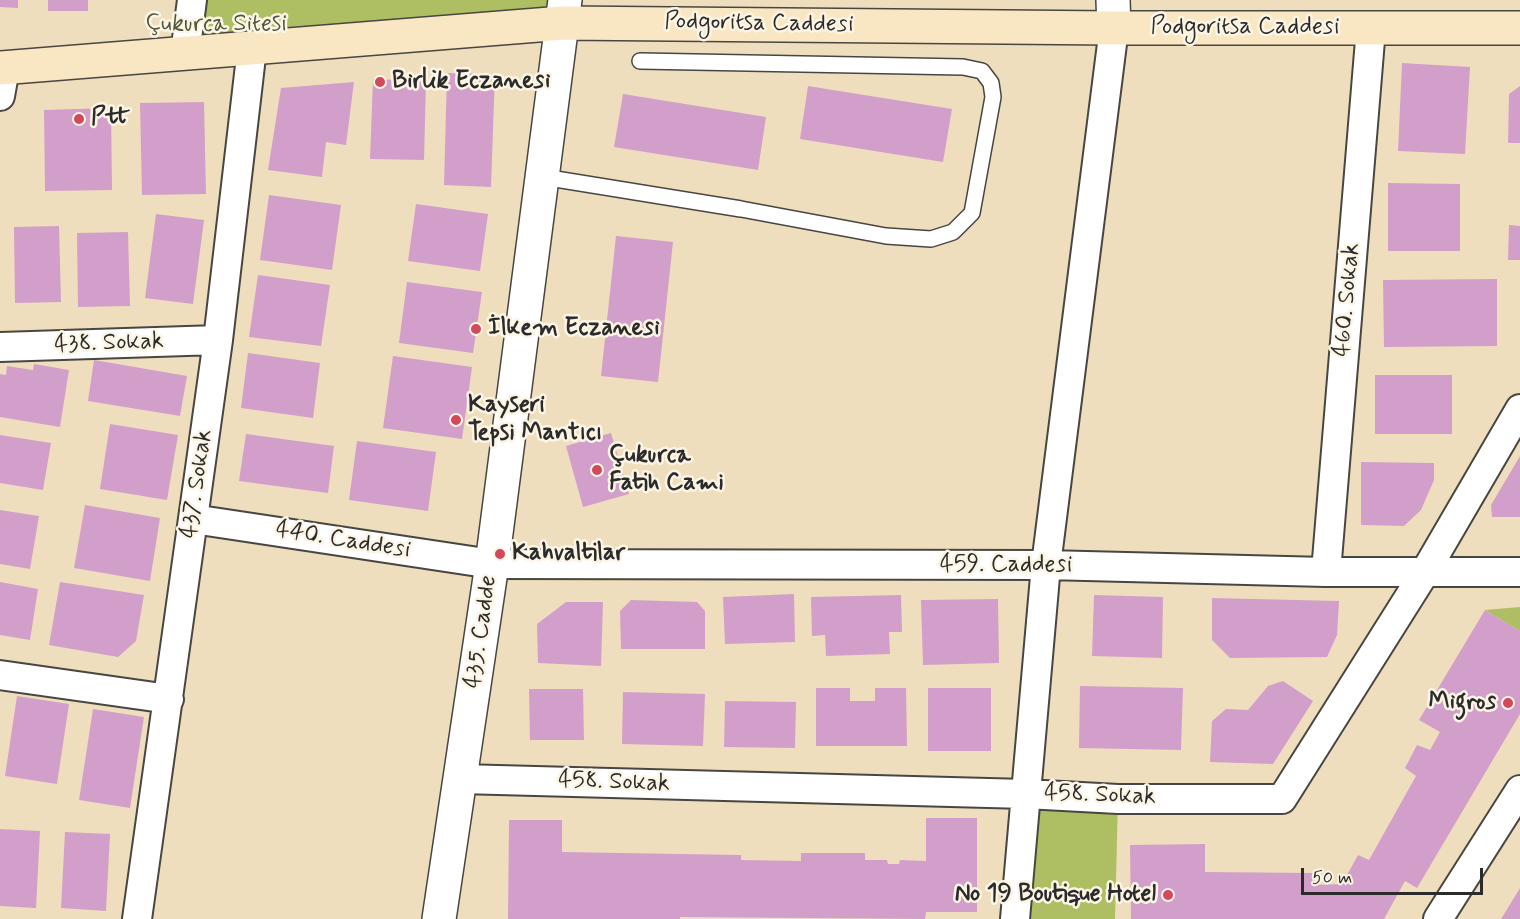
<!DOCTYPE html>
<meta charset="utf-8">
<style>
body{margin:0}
#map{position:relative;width:1520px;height:919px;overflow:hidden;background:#efdebd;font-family:Mynerve,sans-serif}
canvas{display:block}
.scale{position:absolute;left:1301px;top:868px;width:182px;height:27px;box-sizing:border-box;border:3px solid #2b2b2b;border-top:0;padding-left:8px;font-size:18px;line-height:21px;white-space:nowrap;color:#2b2b2b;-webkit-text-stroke:4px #fcf5e5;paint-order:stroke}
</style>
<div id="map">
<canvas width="1520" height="919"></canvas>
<div class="scale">50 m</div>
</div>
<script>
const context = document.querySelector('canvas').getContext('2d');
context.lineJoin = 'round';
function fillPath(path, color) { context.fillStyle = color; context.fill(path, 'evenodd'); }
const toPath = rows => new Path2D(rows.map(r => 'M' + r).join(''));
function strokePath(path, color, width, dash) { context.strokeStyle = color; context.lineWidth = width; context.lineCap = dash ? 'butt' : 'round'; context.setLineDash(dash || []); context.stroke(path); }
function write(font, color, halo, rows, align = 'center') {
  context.font = font + ' Mynerve,sans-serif'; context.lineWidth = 5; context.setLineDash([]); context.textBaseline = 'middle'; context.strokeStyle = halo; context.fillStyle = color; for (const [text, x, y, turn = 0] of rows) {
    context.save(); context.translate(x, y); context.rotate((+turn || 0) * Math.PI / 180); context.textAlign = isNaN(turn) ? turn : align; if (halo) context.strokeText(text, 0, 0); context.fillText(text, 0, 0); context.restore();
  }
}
fillPath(toPath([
 [192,0,565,0,563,23,185,54],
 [1520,607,1520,631,1485,610],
 [1026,794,1118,799,1115,919,1015,919]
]), '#adbf62');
fillPath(toPath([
 [0,0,18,0,18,8,0,7],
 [48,0,88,0,88,11,48,11],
 [1402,63,1470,67,1465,154,1398,151],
 [447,73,495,74,491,187,444,185],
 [373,79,426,81,424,160,370,159],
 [354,82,346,145,326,142,322,177,268,170,281,88],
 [808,86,952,109,943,162,800,139],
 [1520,86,1520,143,1508,143,1509,94],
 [623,94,766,117,758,170,614,147],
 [204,102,206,194,142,195,140,103],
 [111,108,112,190,45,191,44,110],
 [1388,183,1460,184,1460,251,1388,251],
 [269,195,341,205,332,270,260,260],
 [416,204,488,214,480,271,408,261],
 [156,214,204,220,193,304,145,298],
 [1509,225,1520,226,1520,260,1508,260],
 [59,226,61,302,15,303,14,227],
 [128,232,130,306,78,307,77,233],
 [616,236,673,242,658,382,601,376],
 [258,275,330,285,321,346,249,337],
 [1497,279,1497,346,1384,347,1383,280],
 [407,282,482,292,473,353,399,343],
 [248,353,320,363,313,418,241,408],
 [393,356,472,367,462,439,383,428],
 [94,360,187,376,180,416,88,401],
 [34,364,69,370,60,427,0,417,0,374,6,375,7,366,33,370],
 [1375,375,1452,375,1452,434,1375,434],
 [110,424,178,435,167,500,100,489],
 [611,433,629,494,583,507,566,446],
 [246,434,334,446,328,493,239,481],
 [0,435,51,443,43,490,0,483],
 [357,441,436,452,428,511,349,500],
 [1520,456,1520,517,1492,517,1491,505],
 [1361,462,1434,463,1434,480,1421,510,1404,526,1361,525],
 [85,505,160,518,150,581,74,568],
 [0,510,39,516,30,569,0,564],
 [0,582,38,589,30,640,0,635],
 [60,582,144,595,136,641,118,657,49,645],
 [794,594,795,642,725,644,723,597],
 [901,595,902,632,889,632,890,654,826,656,825,635,812,636,811,597],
 [1094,595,1163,597,1162,658,1092,656],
 [1212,598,1339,601,1337,635,1327,657,1230,658,1212,640],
 [998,599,999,663,923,665,921,600],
 [631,600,697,602,705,611,705,649,621,649,620,611],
 [566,602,603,602,601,666,538,663,537,624],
 [1485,610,1520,631,1520,714,1417,888,1405,881,1384,919,1131,919,1130,845,1205,844,1205,872,1313,873,1312,885,1342,884,1358,855,1369,860,1416,776,1405,768,1417,745,1430,750,1440,732,1419,720],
 [1283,681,1313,701,1273,764,1210,762,1212,721,1226,709,1248,710,1268,686],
 [1080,686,1183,688,1181,750,1079,748],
 [816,688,850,688,850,701,875,701,875,688,906,688,907,746,816,746],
 [928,688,991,688,991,751,928,751],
 [529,689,583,689,584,740,530,740],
 [623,692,705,694,703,746,622,744],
 [17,696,69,704,57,784,5,776],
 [725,701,796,702,795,748,724,747],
 [93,709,144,717,130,808,79,800],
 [926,818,977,818,977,912,926,912,925,919,680,917,680,919,508,919,509,820,562,820,562,852,741,855,741,860,801,861,801,853,865,853,865,860,887,860,888,864,899,864,900,860,926,861],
 [0,829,40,831,36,908,0,906],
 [65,832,110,834,106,911,61,908],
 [1520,888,1520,919,1501,919]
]), '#d29fca');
const service = toPath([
 [543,177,741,209,886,236,931,239,953,232,972,213,993,97,991,83,982,71,963,67,640,61]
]);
const minor = toPath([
 [185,54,192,0],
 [0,96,5,68],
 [0,347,218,340],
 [193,519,492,564,1046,565,1326,572,1520,572],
 [1326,572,1371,28],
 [0,675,169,699],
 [460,779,1026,794,1118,799,1282,799,1425,572,1520,409],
 [137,919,218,340,252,48],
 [1015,919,1046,565,1114,28],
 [1438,919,1520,790]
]);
const tertiary = toPath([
 [1113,0,1114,28],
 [439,919,492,564,565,0]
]);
const secondary = toPath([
 [0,68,563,23,1114,28,1520,28]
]);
strokePath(service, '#484641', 18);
strokePath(minor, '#484641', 32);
strokePath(tertiary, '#484641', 36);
strokePath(secondary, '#484641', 36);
strokePath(service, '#fff', 15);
strokePath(minor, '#fff', 28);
strokePath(tertiary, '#fff', 33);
strokePath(secondary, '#f9e7c3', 33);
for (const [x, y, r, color] of [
 [380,82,6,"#d1495b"],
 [79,119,6,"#d1495b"],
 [476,329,6,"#d1495b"],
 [456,420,6,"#d1495b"],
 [597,470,6,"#d1495b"],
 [500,554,6,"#d1495b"],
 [1508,703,6,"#d1495b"],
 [1168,895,6,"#d1495b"]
]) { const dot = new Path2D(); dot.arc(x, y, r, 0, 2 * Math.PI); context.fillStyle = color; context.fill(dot); strokePath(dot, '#fcf5e5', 2); }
write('24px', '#2b2b2b', '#fcf5e5', [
 ["Podgoritsa Caddesi",759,24,1],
 ["Podgoritsa Caddesi",1245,28],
 ["460. Sokak",1348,300,-85],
 ["438. Sokak",109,344,-2],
 ["437. Sokak",198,484,-82],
 ["440. Caddesi",343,541,9],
 ["459. Caddesi",1006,566],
 ["435. Cadde",482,632,-82],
 ["458. Sokak",614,783,2],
 ["458. Sokak",1100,796,2]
]);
write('24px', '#52573c', '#fcf5e5', [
 ["Çukurca Sitesi",216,25]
]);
write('bold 24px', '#2b2b2b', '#fcf5e5', [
 ["Birlik Eczanesi",392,82],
 ["Ptt",91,119],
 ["İlkem Eczanesi",488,329],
 ["Kayseri",468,406],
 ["Tepsi Mantıcı",468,434],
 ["Çukurca",609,456],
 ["Fatih Cami",609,484],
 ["Kahvaltilar",512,554],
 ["Migros",1496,703,"right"],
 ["No 19 Boutique Hotel",1156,895,"right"]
], 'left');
</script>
